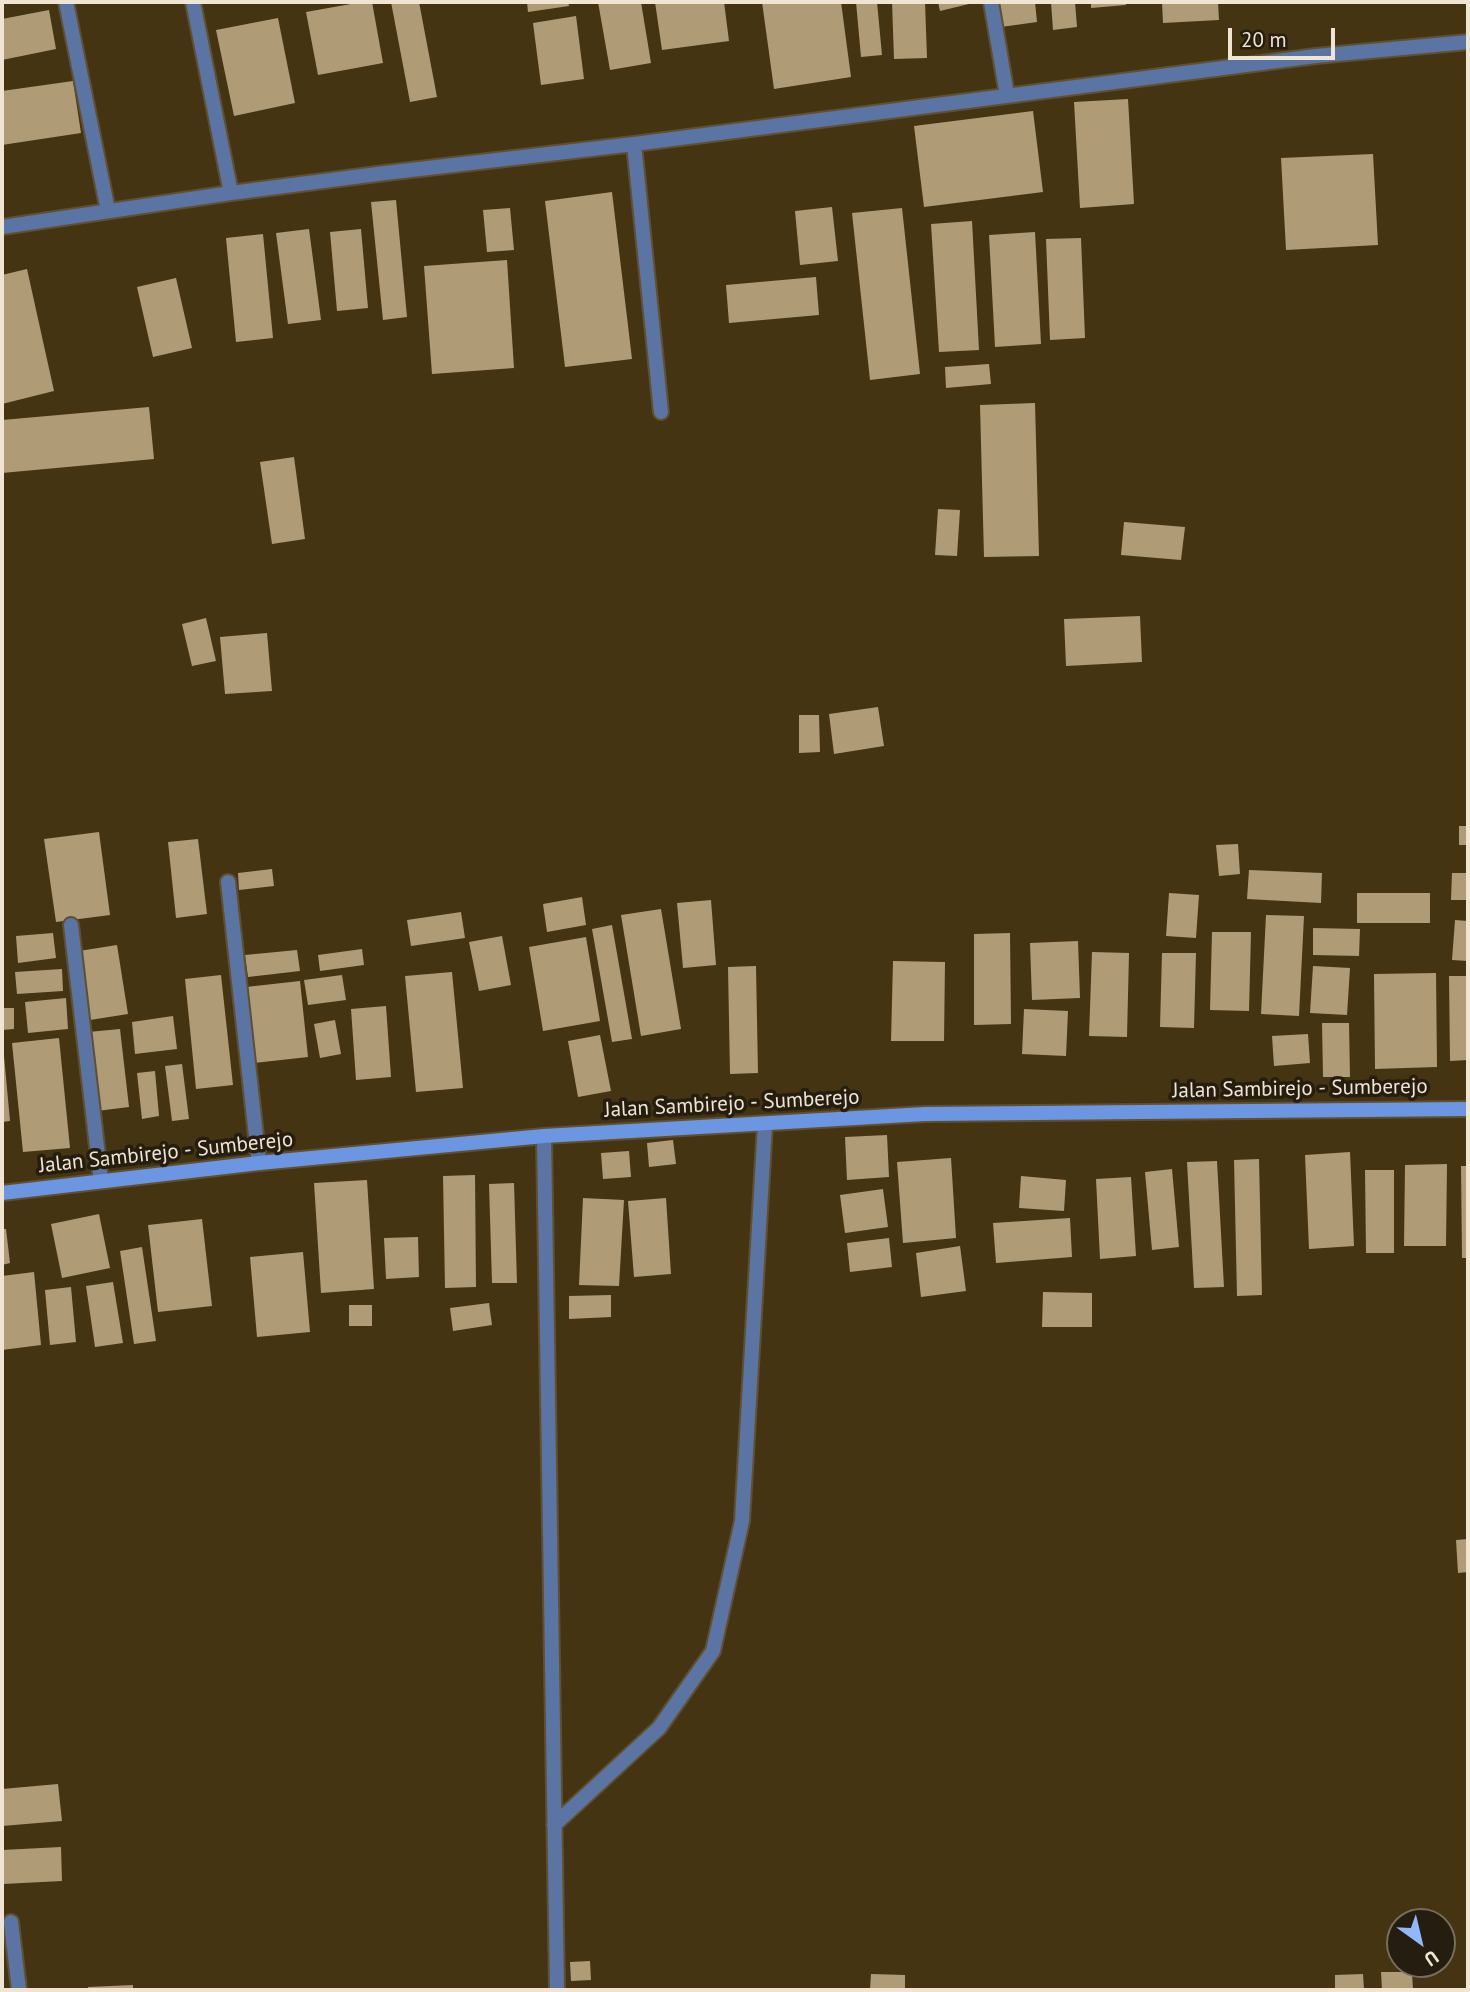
<!DOCTYPE html>
<style>
body{margin:0}
#map{position:relative;width:1470px;height:1992px;overflow:hidden;background:#453411;font-family:"PT Sans",sans-serif}
canvas{display:block}
.frame{position:absolute;inset:0;border:4px solid #f0e5d2;pointer-events:none}
.north{position:absolute;left:1386px;top:1908px;width:70px;height:70px;box-sizing:border-box;background:#251d0f;border:2px solid #766d5d;border-radius:50%;rotate:146deg;font-size:19px;font-weight:700;line-height:28px;text-align:center;color:#f0e5d2}
.north::after{content:'';display:block;margin:auto;width:24px;height:32px;background:#91b8fd;clip-path:polygon(50% 0,100% 100%,50% 72%,0 100%)}
.scale{position:absolute;left:1228px;top:28px;width:107px;height:32px;box-sizing:border-box;border:4px solid #f0e5d2;border-top:0;padding-left:9px;font-size:21px;line-height:24px;white-space:nowrap;color:#f0e5d2;-webkit-text-stroke:5px #251d0f;paint-order:stroke}
</style>
<div id="map">
<canvas width="1470" height="1992"></canvas>
<div class="frame"></div>
<div class="north">U</div>
<div class="scale">20 m</div>
</div>
<script>
const context = document.querySelector('canvas').getContext('2d');
context.lineJoin = 'round';
function fillPath(path, color) { context.fillStyle = color; context.fill(path, 'evenodd'); }
const toPath = rows => new Path2D(rows.map(r => 'M' + r).join(''));
function strokePath(path, color, width, dash) { context.strokeStyle = color; context.lineWidth = width; context.lineCap = dash ? 'butt' : 'round'; context.setLineDash(dash || []); context.stroke(path); }
function write(font, color, halo, rows, align = 'center') {
  context.font = font + ' "PT Sans",sans-serif'; context.lineWidth = 7; context.setLineDash([]); context.textBaseline = 'middle'; context.strokeStyle = halo; context.fillStyle = color; for (const [text, x, y, turn = 0] of rows) {
    context.save(); context.translate(x, y); context.rotate((+turn || 0) * Math.PI / 180); context.textAlign = isNaN(turn) ? turn : align; if (halo) context.strokeText(text, 0, 0); context.fillText(text, 0, 0); context.restore();
  }
}
fillPath(toPath([
 [362,2,372,2,383,63,318,75,306,12],
 [391,2,419,2,437,97,410,102],
 [527,2,568,2,569,6,528,12],
 [598,2,641,2,651,63,610,70],
 [655,2,724,2,729,41,662,50],
 [762,2,841,2,851,77,774,89],
 [856,2,877,2,882,55,861,57],
 [892,2,925,2,927,58,894,59],
 [938,2,972,2,973,3,940,11],
 [997,2,1035,2,1037,22,1001,27],
 [1051,2,1075,2,1077,27,1053,30],
 [1091,2,1126,2,1126,5,1091,8],
 [1162,2,1218,2,1219,20,1163,23],
 [49,10,56,49,2,60,2,19],
 [576,16,584,79,541,85,533,23],
 [278,18,295,103,234,116,216,30],
 [73,81,81,133,2,145,2,91],
 [1128,99,1134,204,1080,208,1074,102],
 [1033,111,1043,192,924,207,914,126],
 [1373,154,1378,245,1286,250,1281,158],
 [612,192,632,359,565,367,545,201],
 [396,200,407,317,383,320,371,202],
 [832,207,838,261,800,265,795,211],
 [510,208,514,250,487,252,483,210],
 [902,208,920,374,870,380,852,213],
 [972,221,979,350,939,352,931,224],
 [309,229,321,320,288,324,276,233],
 [361,229,368,308,337,311,330,232],
 [1035,232,1041,344,995,347,989,235],
 [263,234,273,338,236,342,226,238],
 [1081,238,1085,338,1050,340,1046,239],
 [507,260,514,368,432,374,424,266],
 [27,269,54,391,2,404,2,275],
 [816,277,819,315,729,323,726,285],
 [176,278,192,348,153,357,137,287],
 [989,364,991,384,946,388,945,367],
 [1035,403,1039,556,984,557,980,405],
 [149,407,154,459,2,473,2,420],
 [294,457,305,539,272,544,260,462],
 [938,509,960,510,957,556,935,555],
 [1124,522,1185,527,1181,560,1121,555],
 [1140,616,1142,662,1066,666,1064,619],
 [206,618,216,661,192,666,182,624],
 [267,633,272,691,225,694,220,637],
 [878,707,884,746,834,754,829,714],
 [799,715,819,715,820,752,799,753],
 [1459,826,1468,826,1468,845,1459,845],
 [99,832,110,915,56,922,44,839],
 [198,839,207,914,176,918,168,842],
 [1238,844,1240,874,1219,876,1216,845],
 [272,869,274,886,239,890,238,873],
 [1249,870,1322,873,1321,903,1247,899],
 [1452,873,1468,873,1468,900,1451,900],
 [1169,893,1199,895,1196,938,1166,936],
 [1357,893,1430,893,1430,923,1357,923],
 [582,897,586,925,547,932,543,904],
 [711,900,716,965,683,968,677,903],
 [661,909,681,1029,641,1036,621,915],
 [461,912,465,938,411,946,407,920],
 [1266,915,1304,916,1299,1016,1261,1014],
 [1455,920,1468,921,1468,961,1452,960],
 [612,925,632,1039,612,1042,592,929],
 [1313,928,1360,929,1359,956,1313,955],
 [1212,932,1251,932,1249,1011,1210,1010],
 [53,933,56,958,18,963,16,936],
 [1010,933,1011,1024,974,1025,974,934],
 [502,936,511,985,479,991,469,942],
 [586,937,600,1021,543,1031,529,947],
 [1078,941,1080,998,1032,1000,1030,943],
 [117,945,128,1014,90,1020,79,951],
 [362,949,364,965,320,971,318,955],
 [297,950,300,971,248,977,245,955],
 [1092,952,1129,953,1127,1037,1089,1036],
 [1162,953,1196,953,1194,1028,1160,1027],
 [893,961,945,962,944,1041,891,1041],
 [756,966,758,1073,730,1074,728,967],
 [1313,966,1350,968,1347,1015,1310,1013],
 [62,969,63,991,17,994,15,972],
 [452,972,463,1088,416,1092,405,976],
 [1436,973,1437,1067,1375,1069,1374,974],
 [221,975,233,1085,196,1089,185,979],
 [342,975,346,1000,308,1005,304,980],
 [1449,976,1468,976,1468,1060,1450,1061],
 [300,981,308,1057,254,1063,246,987],
 [66,998,68,1029,28,1033,25,1002],
 [386,1006,391,1077,356,1080,351,1009],
 [2,1008,14,1008,14,1029,2,1030],
 [1024,1009,1068,1011,1066,1056,1022,1054],
 [173,1016,177,1049,135,1054,132,1022],
 [335,1020,341,1054,320,1058,314,1024],
 [1322,1023,1349,1023,1350,1077,1323,1077],
 [120,1029,129,1107,97,1111,88,1032],
 [1308,1034,1310,1063,1274,1066,1272,1036],
 [600,1035,611,1091,578,1097,568,1041],
 [59,1038,70,1148,23,1152,12,1043],
 [2,1056,4,1056,10,1121,2,1122],
 [182,1064,189,1119,172,1121,165,1066],
 [155,1071,159,1116,142,1119,137,1073],
 [887,1135,889,1177,847,1180,845,1137],
 [673,1140,676,1164,649,1167,647,1143],
 [629,1151,631,1177,603,1179,601,1153],
 [1350,1152,1354,1246,1309,1249,1305,1155],
 [951,1158,956,1238,903,1243,897,1162],
 [1259,1159,1262,1295,1237,1296,1234,1160],
 [1217,1161,1224,1287,1194,1288,1187,1162],
 [1447,1164,1446,1246,1404,1246,1405,1165],
 [1461,1166,1468,1166,1468,1258,1462,1258],
 [1172,1169,1179,1247,1152,1250,1145,1172],
 [1365,1170,1394,1170,1394,1253,1366,1253],
 [475,1175,476,1287,445,1288,443,1176],
 [1021,1176,1066,1180,1064,1211,1019,1208],
 [1131,1177,1136,1256,1100,1259,1096,1179],
 [367,1180,374,1289,321,1293,314,1183],
 [514,1183,517,1283,492,1283,489,1184],
 [883,1189,888,1227,845,1233,840,1195],
 [583,1198,624,1200,619,1286,579,1285],
 [666,1198,671,1274,634,1277,628,1201],
 [99,1214,110,1268,62,1278,51,1224],
 [1070,1218,1072,1257,996,1263,993,1223],
 [202,1219,212,1306,158,1312,148,1225],
 [2,1229,6,1229,10,1263,2,1265],
 [418,1237,419,1277,386,1279,384,1238],
 [889,1238,892,1267,850,1272,847,1243],
 [960,1246,966,1291,921,1297,916,1253],
 [142,1247,156,1341,134,1344,120,1251],
 [303,1252,310,1332,257,1337,250,1257],
 [34,1272,41,1345,2,1350,2,1276],
 [113,1282,123,1343,95,1347,86,1286],
 [71,1287,76,1342,50,1345,45,1290],
 [1043,1292,1092,1293,1092,1327,1042,1327],
 [611,1295,611,1317,569,1319,569,1296],
 [489,1303,492,1325,453,1331,450,1308],
 [349,1305,372,1305,372,1326,349,1326],
 [1468,1539,1468,1572,1458,1573,1456,1540],
 [58,1784,62,1821,2,1826,2,1789],
 [61,1847,62,1881,3,1884,2,1850],
 [590,1961,591,1980,571,1981,570,1962],
 [1381,1972,1412,1972,1413,1990,1382,1990],
 [871,1974,905,1975,905,1990,870,1990],
 [1363,1974,1364,1990,1335,1990,1335,1975],
 [133,1985,133,1990,88,1990,88,1987]
]), '#b09b77');
const minor = toPath([
 [66,2,108,211],
 [193,2,231,193],
 [991,2,1007,95],
 [634,144,661,412],
 [2,227,231,193,385,173,634,144,1316,56,1468,42],
 [228,882,259,1163],
 [71,925,101,1181],
 [544,1136,557,1990],
 [554,1825,659,1728,713,1651,742,1521,765,1124],
 [11,1922,19,1990]
]);
const secondary = toPath([
 [2,1193,259,1163,544,1136,925,1114,1468,1109]
]);
strokePath(minor, '#605030', 18);
strokePath(secondary, '#605030', 18);
strokePath(minor, '#5a74a4', 14);
strokePath(secondary, '#6c96e1', 14);
write('21px', '#f0e5d2', '#251d0f', [
 ["Jalan Sambirejo - Sumberejo",1300,1089,-1],
 ["Jalan Sambirejo - Sumberejo",732,1104,-3],
 ["Jalan Sambirejo - Sumberejo",166,1153,-6]
]);
</script>
